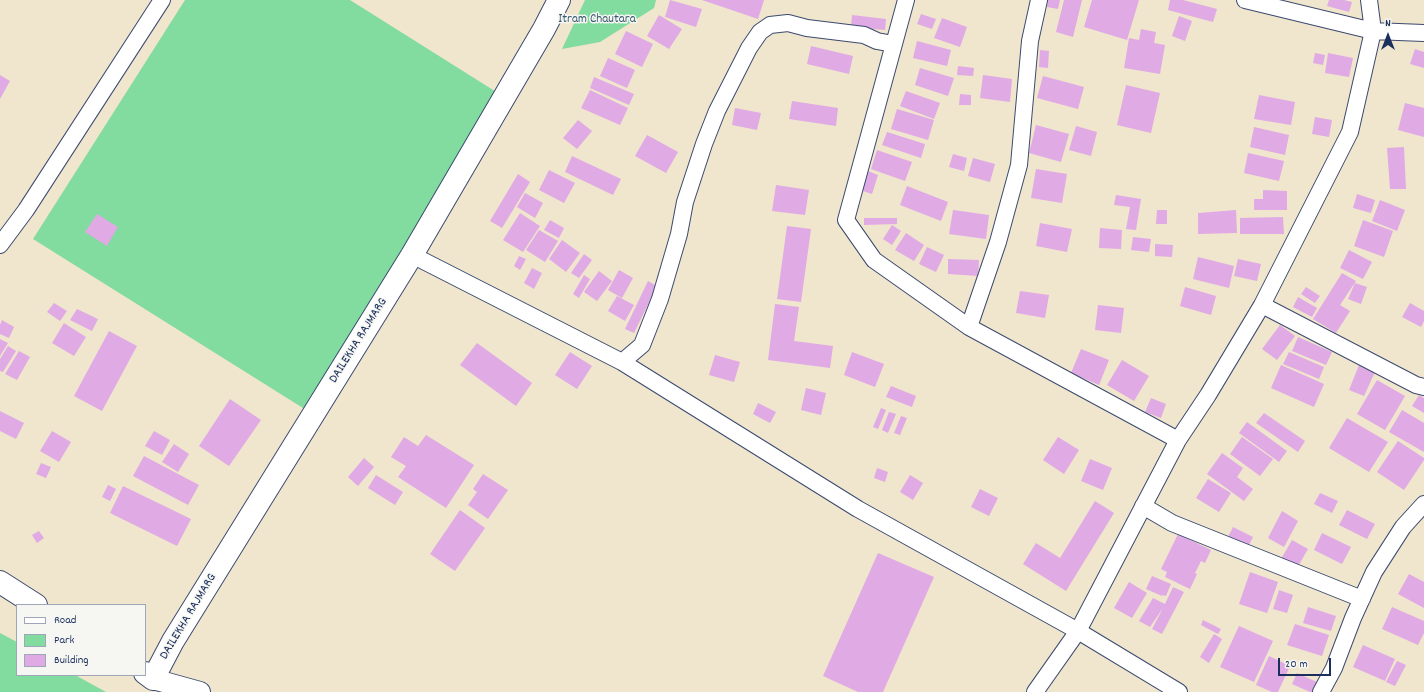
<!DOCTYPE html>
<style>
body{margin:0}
#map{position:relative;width:1424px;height:692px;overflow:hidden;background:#f0e5cd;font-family:Dekko,sans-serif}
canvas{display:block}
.legend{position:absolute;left:16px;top:604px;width:130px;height:72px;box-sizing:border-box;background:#f6f6f2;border:1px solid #9ea6b7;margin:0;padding:5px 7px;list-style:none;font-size:12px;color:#1b2f5e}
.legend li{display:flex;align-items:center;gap:8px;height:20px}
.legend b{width:20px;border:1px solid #9ea6b7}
.north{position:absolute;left:1368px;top:16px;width:40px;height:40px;-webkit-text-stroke:3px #f6f6f2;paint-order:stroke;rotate:0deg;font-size:11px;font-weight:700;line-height:16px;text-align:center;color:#1b2f5e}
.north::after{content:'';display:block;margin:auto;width:14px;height:18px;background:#1b2f5e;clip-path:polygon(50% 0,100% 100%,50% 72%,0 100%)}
.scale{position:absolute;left:1278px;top:658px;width:53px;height:18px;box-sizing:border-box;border:2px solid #1b2f5e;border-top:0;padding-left:5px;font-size:12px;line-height:14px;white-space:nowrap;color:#1b2f5e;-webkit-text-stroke:3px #f6f6f2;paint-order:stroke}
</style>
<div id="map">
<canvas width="1424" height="692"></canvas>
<ul class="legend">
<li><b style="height:5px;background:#fff"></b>Road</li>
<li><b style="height:11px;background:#82db9f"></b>Park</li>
<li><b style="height:11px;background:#e0aae5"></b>Building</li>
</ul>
<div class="north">N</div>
<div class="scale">20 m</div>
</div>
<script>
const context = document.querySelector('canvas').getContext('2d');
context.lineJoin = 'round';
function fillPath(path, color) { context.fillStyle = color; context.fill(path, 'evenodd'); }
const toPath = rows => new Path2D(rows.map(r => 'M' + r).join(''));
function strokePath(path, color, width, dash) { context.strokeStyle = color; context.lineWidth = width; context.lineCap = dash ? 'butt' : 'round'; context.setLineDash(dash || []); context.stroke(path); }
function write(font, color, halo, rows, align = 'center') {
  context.font = font + ' Dekko,sans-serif'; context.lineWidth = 3; context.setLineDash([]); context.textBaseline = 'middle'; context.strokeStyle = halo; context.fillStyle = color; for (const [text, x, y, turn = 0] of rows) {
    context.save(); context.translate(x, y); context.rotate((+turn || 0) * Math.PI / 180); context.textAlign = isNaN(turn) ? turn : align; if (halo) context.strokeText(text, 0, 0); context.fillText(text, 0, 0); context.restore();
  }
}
fillPath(toPath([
 [185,0,350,0,509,100,311,413,33,239],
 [585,0,656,0,654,8,600,42,562,49],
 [0,633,17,642,17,675,75,675,106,692,0,692]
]), '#82db9f');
fillPath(toPath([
 [670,0,702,9,696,27,665,17],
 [702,0,764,0,758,19],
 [1048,0,1060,0,1058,9,1047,7],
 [1064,0,1082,0,1073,37,1056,32],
 [1092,0,1139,0,1127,40,1084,27],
 [1170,0,1183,0,1217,9,1213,22,1168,10],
 [1329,0,1344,0,1352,2,1349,12,1327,6],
 [921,14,936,19,932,29,917,24],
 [659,15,682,29,669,49,647,36],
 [852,15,886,19,885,30,851,27],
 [1179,16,1192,21,1185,41,1172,36],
 [942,18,967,27,960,47,934,38],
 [1141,29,1156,32,1154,43,1165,45,1160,74,1124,68,1129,38,1139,40],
 [626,31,653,44,642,67,615,54],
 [917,41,951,50,947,66,913,58],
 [811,46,853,56,849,74,807,64],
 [1415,49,1424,52,1424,68,1410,64],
 [1040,50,1049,51,1048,68,1039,67],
 [1315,53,1325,55,1323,65,1313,63],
 [1328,53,1353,58,1349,77,1325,73],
 [608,58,635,70,627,88,600,76],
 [958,66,974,68,973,76,957,75],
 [920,68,954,78,948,96,915,85],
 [0,75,10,81,0,99],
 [983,75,1012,79,1010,102,980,98],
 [1043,76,1084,87,1078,109,1037,98],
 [594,77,634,94,629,105,590,88],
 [1126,85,1160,93,1151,133,1117,125],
 [590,90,628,108,620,125,581,108],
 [906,91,940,103,934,119,900,106],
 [960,94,971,95,971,105,959,105],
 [1259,95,1295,102,1291,125,1254,119],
 [792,101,838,108,836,126,789,119],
 [1405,103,1424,108,1424,137,1398,130],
 [735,108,761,113,757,130,732,125],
 [897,109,934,120,928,140,891,129],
 [1315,117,1332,120,1329,137,1312,134],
 [578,120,592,131,577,149,563,138],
 [1036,125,1069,134,1061,162,1029,153],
 [1076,126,1097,132,1091,156,1069,150],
 [1254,127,1289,135,1285,155,1250,147],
 [887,132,925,144,921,158,882,145],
 [647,135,678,152,666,173,635,156],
 [1404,147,1406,189,1390,189,1387,148],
 [877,150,912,162,905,181,871,169],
 [1248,153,1284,161,1279,181,1244,173],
 [953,154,967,158,964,171,949,167],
 [572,156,621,179,613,195,565,172],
 [973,158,995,164,990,182,968,176],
 [863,169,878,175,872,194,857,189],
 [1036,169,1067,174,1062,203,1031,198],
 [549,170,575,183,564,203,539,190],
 [518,174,530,182,502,228,490,221],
 [776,185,809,190,805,215,772,211],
 [907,186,948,202,941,221,900,205],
 [1263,190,1287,191,1287,210,1254,210,1254,199,1263,199],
 [525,193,543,203,535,218,517,207],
 [1357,194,1375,200,1371,213,1353,208],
 [1116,195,1141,199,1136,230,1126,229,1130,207,1114,205],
 [1380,200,1405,210,1397,231,1372,221],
 [953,210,989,215,986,239,949,234],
 [1157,210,1167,210,1167,224,1156,224],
 [1236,210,1237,233,1198,234,1198,213],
 [520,213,540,226,523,252,503,240],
 [97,214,118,227,107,246,85,232],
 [1283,217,1284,234,1240,234,1240,218],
 [864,218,897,218,897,224,864,225],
 [550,220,564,228,559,238,544,230],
 [1363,220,1393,231,1384,257,1354,246],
 [1040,223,1072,229,1067,252,1036,246],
 [892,225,901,231,892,245,883,239],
 [787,226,811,229,801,302,777,299],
 [1100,228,1122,230,1121,249,1099,248],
 [539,230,558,241,545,262,526,250],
 [906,233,924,245,914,261,895,250],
 [1133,237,1151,239,1149,252,1131,250],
 [562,240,580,253,566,272,549,259],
 [1155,244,1173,245,1172,257,1155,256],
 [927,247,944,255,936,272,919,264],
 [1349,250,1372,262,1363,279,1340,268],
 [584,254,592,260,579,278,571,273],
 [519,256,526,259,520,270,514,266],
 [1198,257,1234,266,1229,288,1193,279],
 [948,259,979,260,978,276,948,274],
 [1238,259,1261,264,1257,281,1234,276],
 [532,268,542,273,534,289,524,283],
 [619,270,633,278,622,298,608,290],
 [599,271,612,281,597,301,584,292],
 [1342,273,1356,281,1340,305,1350,311,1336,333,1313,319],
 [584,275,590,279,579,298,573,294],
 [648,281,657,286,634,333,625,329],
 [1355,283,1367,287,1361,304,1348,299],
 [1185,287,1216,296,1211,315,1180,306],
 [1306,287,1320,296,1315,303,1301,294],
 [1020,291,1049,295,1045,318,1016,313],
 [617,296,634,305,625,321,608,311],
 [1298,297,1317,308,1312,317,1293,307],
 [54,303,67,311,60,321,47,312],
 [1410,303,1424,311,1424,321,1421,327,1402,317],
 [775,304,799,307,794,341,833,346,830,368,768,360],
 [1098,305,1124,308,1121,333,1095,330],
 [77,309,98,319,92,331,70,320],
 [2,320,14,327,9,338,0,334,0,325],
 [64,323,86,337,74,356,52,343],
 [1280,325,1295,336,1277,360,1262,349],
 [109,331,137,346,102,411,74,396],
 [1298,337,1332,352,1326,365,1292,351],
 [0,339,8,343,0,356],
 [477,343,532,383,516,406,460,365],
 [8,346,16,351,3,372,0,371,0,359],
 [1081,349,1109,360,1099,385,1071,373],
 [19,351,30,357,17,380,5,374],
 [570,352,592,366,577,389,555,375],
 [852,352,884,364,875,387,844,375],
 [1289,352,1324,367,1319,379,1283,364],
 [715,355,740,362,734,382,709,375],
 [1122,360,1149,376,1134,401,1107,385],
 [1281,365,1324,384,1314,407,1271,388],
 [1359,365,1375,372,1364,396,1349,390],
 [1377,380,1405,396,1385,430,1357,414],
 [891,386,916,396,912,407,886,397],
 [806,388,826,393,821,415,801,410],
 [1419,395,1424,398,1424,413,1412,406],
 [1151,398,1166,404,1161,418,1145,412],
 [230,399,261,420,229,466,199,446],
 [758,403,776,412,770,423,753,414],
 [881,408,886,410,878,429,873,427],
 [1402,410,1424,423,1424,452,1389,432],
 [0,411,24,423,16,439,0,431],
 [889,412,896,414,888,433,882,430],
 [1264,413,1305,441,1298,452,1256,423],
 [901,416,907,418,900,435,894,433],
 [1347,418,1388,442,1369,472,1329,448],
 [1247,422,1287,451,1279,462,1239,433],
 [52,431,71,442,59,462,40,451],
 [154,431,170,440,162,455,145,446],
 [426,435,474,465,446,508,398,477,406,466,391,457,404,437,418,446],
 [1058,437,1079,450,1064,474,1043,460],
 [1242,437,1273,459,1260,476,1230,454],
 [1398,441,1424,458,1424,460,1404,490,1377,472],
 [174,444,189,454,178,472,162,462],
 [1222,453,1243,468,1237,477,1253,489,1244,501,1207,474],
 [144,456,199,485,188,505,133,476],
 [364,458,374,467,358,486,348,477],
 [1090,459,1112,468,1103,490,1081,481],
 [41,463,51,467,46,478,36,474],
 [877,468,888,472,885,482,874,478],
 [483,474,508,490,488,519,468,505,477,492,473,489],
 [376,475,403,492,395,505,368,488],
 [910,475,923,483,913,500,900,492],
 [1208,479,1231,493,1219,512,1196,498],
 [108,485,116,489,110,501,102,497],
 [123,486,191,519,177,546,110,513],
 [980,489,998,498,989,516,971,507],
 [1320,493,1338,501,1332,513,1314,504],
 [1095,501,1114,513,1066,591,1023,564,1036,543,1060,558],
 [460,510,485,528,455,571,430,554],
 [1347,510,1375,524,1367,539,1339,525],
 [1282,511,1298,521,1284,547,1268,538],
 [1233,527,1253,537,1246,551,1226,541],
 [39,531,44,538,37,543,32,535],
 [1322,533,1351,547,1342,564,1314,550],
 [1178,534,1211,550,1205,563,1201,561,1195,573,1197,574,1190,589,1165,577,1167,572,1161,569],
 [1292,540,1308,549,1297,568,1281,559],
 [878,553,934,577,883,692,858,692,823,676],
 [1250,572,1278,582,1267,613,1239,604],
 [1409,574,1424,582,1424,608,1398,594],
 [1152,576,1171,584,1166,596,1162,595,1162,596,1146,589],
 [1129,582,1147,593,1132,618,1114,608],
 [1173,587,1184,592,1162,634,1152,629,1163,608,1150,627,1139,621,1153,598,1165,604],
 [1279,590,1293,595,1287,613,1273,609],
 [1308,607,1336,616,1331,631,1303,623],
 [1392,607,1424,621,1424,633,1418,645,1382,629],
 [1203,620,1221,629,1218,634,1201,625],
 [1295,624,1329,635,1322,656,1287,645],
 [1239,626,1273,641,1254,682,1220,667],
 [1214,634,1222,639,1209,663,1200,657],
 [1363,645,1395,659,1385,681,1353,667],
 [1269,656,1290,666,1278,692,1272,692,1256,685],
 [1397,661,1406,665,1395,686,1386,682],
 [1297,673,1321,684,1318,692,1310,692,1292,684]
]), '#e0aae5');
const minor = toPath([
 [906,0,846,220,874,260,969,327,1178,440],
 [1245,0,1373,31,1424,33],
 [0,245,26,210,162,0],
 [412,255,622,362,858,509,1078,631,1179,692],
 [1262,305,1416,385,1424,387],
 [969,327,998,242,1019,165,1030,41,1039,0],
 [622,362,642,345,660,299,679,234,685,202,704,144,717,111,749,48,760,32,770,25,788,23,807,28,864,35,877,41,893,44],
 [1143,506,1172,523,1362,599],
 [1035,692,1078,631,1178,440,1208,395,1262,305,1350,132,1373,31,1369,0],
 [1321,692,1334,668,1353,618,1374,572,1403,527,1424,504]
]);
const tertiary = toPath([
 [153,679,200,692]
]);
const secondary = toPath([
 [0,582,36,605],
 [145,673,153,679,173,641,412,255,544,29,559,0]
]);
strokePath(minor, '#3b4a6f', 18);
strokePath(tertiary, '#3b4a6f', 22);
strokePath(secondary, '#3b4a6f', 24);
strokePath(minor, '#fff', 16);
strokePath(tertiary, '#fff', 20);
strokePath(secondary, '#fff', 22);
write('13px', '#355a6e', '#f6f6f2', [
 ["Itram Chautara",597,20]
]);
write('13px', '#1b2f5e', '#f6f6f2', [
 ["DAILEKHA RAJMARG",359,341,-58],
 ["DAILEKHA RAJMARG",189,617,-59]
]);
</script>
